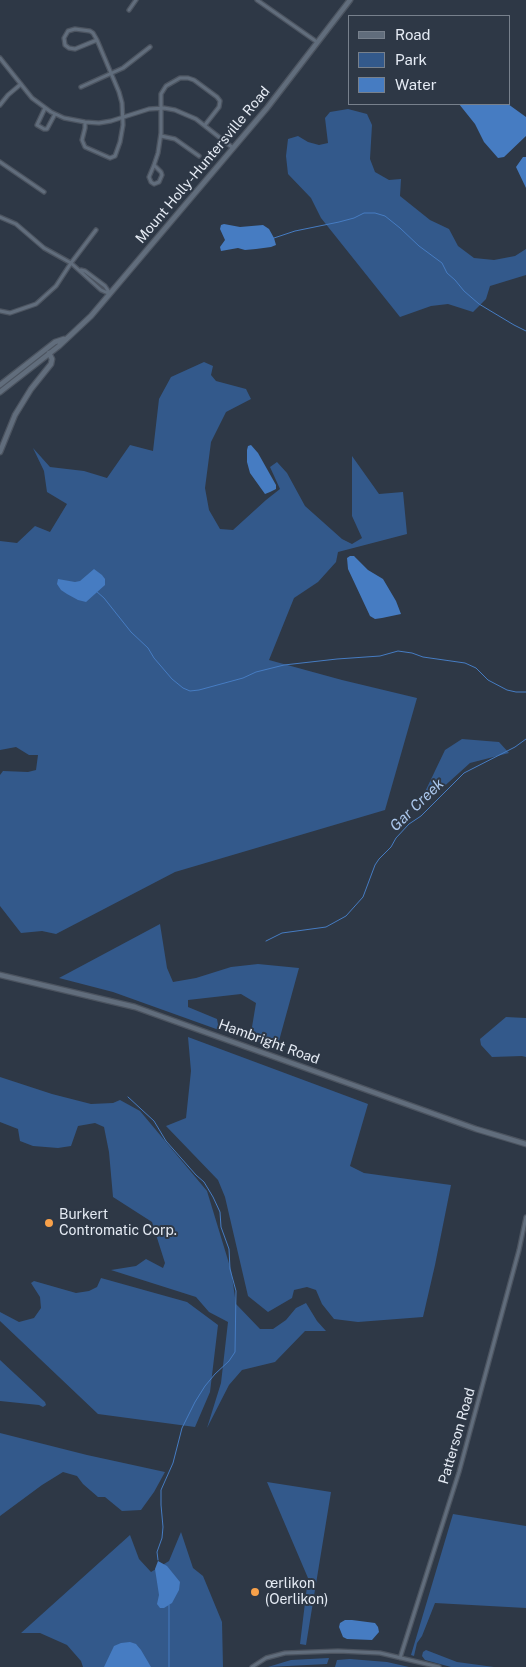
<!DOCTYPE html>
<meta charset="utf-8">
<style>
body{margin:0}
#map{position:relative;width:526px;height:1667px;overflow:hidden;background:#2e3846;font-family:"Public Sans",sans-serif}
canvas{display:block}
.legend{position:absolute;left:348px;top:15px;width:162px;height:90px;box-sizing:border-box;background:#2e3846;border:1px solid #77808c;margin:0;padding:6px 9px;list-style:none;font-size:15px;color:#e5ebf4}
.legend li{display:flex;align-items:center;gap:10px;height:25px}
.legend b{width:25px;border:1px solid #77808c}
</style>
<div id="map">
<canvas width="526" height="1667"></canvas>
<ul class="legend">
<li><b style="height:6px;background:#616d7c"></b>Road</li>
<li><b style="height:14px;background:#33598b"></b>Park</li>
<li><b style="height:14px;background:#467cc2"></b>Water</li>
</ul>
</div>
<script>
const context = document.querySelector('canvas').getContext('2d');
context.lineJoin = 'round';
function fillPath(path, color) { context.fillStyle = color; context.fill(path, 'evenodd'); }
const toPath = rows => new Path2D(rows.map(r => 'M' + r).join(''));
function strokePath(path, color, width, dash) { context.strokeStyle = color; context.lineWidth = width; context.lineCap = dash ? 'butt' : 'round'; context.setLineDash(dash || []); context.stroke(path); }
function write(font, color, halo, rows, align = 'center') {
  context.font = font + ' "Public Sans",sans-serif'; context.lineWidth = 4; context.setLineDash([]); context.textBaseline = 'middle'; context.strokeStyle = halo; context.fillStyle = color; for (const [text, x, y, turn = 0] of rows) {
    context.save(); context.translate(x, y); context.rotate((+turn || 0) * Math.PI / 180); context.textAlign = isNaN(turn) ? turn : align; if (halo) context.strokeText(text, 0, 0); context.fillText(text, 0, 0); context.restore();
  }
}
fillPath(toPath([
 [348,109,367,114,372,125,370,159,375,172,389,180,401,179,400,196,430,220,449,229,458,246,474,258,494,260,515,256,526,249,526,275,490,286,486,299,473,312,448,304,431,306,400,317,321,218,311,198,288,174,286,156,288,139,298,136,308,142,319,145,328,143,325,118,330,112],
 [204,362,213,366,211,375,216,381,246,389,251,399,226,412,211,442,205,488,209,510,220,529,233,530,266,500,280,489,270,467,277,462,287,473,305,506,342,539,352,544,362,538,352,516,352,456,379,494,403,492,407,534,338,552,336,562,318,582,294,598,269,660,342,680,417,698,385,810,175,872,56,934,42,931,21,933,0,906,0,775,3,771,28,772,36,770,38,755,29,755,16,747,0,750,0,541,17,543,35,526,50,532,67,504,47,492,44,471,33,448,50,467,84,471,107,478,130,445,153,451,159,399,171,377],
 [462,739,499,742,509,753,470,763,439,791,423,796,445,750],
 [160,924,167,968,173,982,196,978,231,967,258,964,299,968,277,1048,250,1039,256,1003,241,994,188,1000,188,1007,217,1019,219,1030,113,992,59,978],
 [506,1017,526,1018,526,1057,522,1056,492,1057,481,1045,480,1039],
 [188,1037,368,1104,350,1166,364,1173,451,1185,435,1265,423,1317,358,1322,334,1319,322,1304,316,1290,307,1287,294,1290,292,1298,268,1312,248,1296,225,1197,218,1180,166,1126,186,1118,191,1071],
 [0,1077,52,1094,91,1104,113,1103,120,1100,140,1111,207,1191,231,1270,236,1304,260,1329,273,1329,286,1320,296,1308,306,1303,317,1321,326,1331,305,1331,275,1362,242,1370,229,1385,207,1428,221,1383,228,1322,209,1312,196,1297,111,1270,136,1266,146,1259,163,1268,165,1263,152,1222,113,1197,109,1152,104,1127,95,1123,78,1126,71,1146,58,1148,33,1146,20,1141,18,1129,0,1122],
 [101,1278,187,1302,218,1325,210,1392,195,1427,98,1414,0,1321,0,1312,19,1322,34,1318,41,1308,40,1297,31,1283,34,1281,76,1293,89,1291,97,1287],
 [0,1360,45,1402,46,1405,43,1407,39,1405,0,1401],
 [0,1433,87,1455,165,1472,154,1492,141,1510,122,1511,105,1497,98,1497,83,1484,77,1476,63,1472,42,1485,0,1516],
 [267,1482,331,1492,306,1645,300,1644,308,1578],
 [453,1514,526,1526,526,1608,435,1603,422,1636,417,1643,414,1656,411,1655],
 [181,1532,193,1568,203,1576,222,1622,223,1667,83,1667,81,1661,67,1645,40,1633,21,1633,130,1535,139,1559,151,1572,169,1561],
 [426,1650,457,1662,494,1667,451,1667,425,1660,422,1656,423,1652],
 [329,1658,327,1664,268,1667,291,1660],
 [350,1659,387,1662,409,1667,335,1667,337,1660]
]), '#33598b');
fillPath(toPath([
 [459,104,508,104,526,117,526,136,504,157,498,158,484,142,475,124],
 [523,157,526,157,526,188,516,167],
 [224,224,240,227,263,225,269,229,274,238,276,245,271,247,256,249,245,250,238,248,221,251,220,247,225,240,220,229,221,225],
 [251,445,258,453,276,485,276,489,270,492,265,494,250,473,247,462,247,450,248,446],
 [350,556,354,556,368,570,383,579,396,601,401,614,382,618,375,619,370,616,348,569,347,558],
 [94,569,102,575,105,579,105,585,86,602,78,600,67,594,61,590,57,584,58,579,75,582,80,581],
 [158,1561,167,1566,180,1582,179,1590,172,1603,164,1608,160,1608,157,1604,159,1595,155,1569],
 [345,1620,352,1620,375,1623,378,1627,379,1632,372,1640,347,1639,343,1637,339,1627,340,1623],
 [130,1642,136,1644,141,1650,151,1667,104,1667,114,1646,121,1643]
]), '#467cc2');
strokePath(toPath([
 [274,238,295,231,339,222,354,218,364,213,375,213,385,216,400,228,419,246,442,263,447,273,455,280,464,291,479,304,514,325,526,331],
 [96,591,104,598,131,632,148,648,154,658,172,679,183,688,190,691,199,690,243,678,256,672,284,665,337,659,380,656,398,651,412,653,423,657,465,663,476,668,488,680,507,690,516,692,526,692],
 [266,941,282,933,326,927,346,916,363,897,375,865,379,859,391,847,396,838,409,824,421,816,464,773,515,747,526,739],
 [128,1097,154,1121,166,1141,196,1175,204,1182,213,1197,220,1212,221,1227,229,1249,230,1269,236,1291,235,1352,229,1361,215,1374,205,1386,195,1402,182,1428,173,1463,161,1490,161,1505,163,1527,162,1538,157,1552,158,1560],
 [169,1667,169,1605]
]), '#467cc2', 1);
const street = toPath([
 [257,0,317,42],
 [129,10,136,0],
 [75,29,90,31,93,33,97,40,75,49,69,48,65,45,64,38,68,31,75,29],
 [0,58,32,98,51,112,64,118,85,122,99,123,111,121,149,109,164,108,175,110,196,119,233,148],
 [81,87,123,68,150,47],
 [0,105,8,95,21,84],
 [45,108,37,125,44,129,47,129,55,114],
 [85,122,85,128,82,140,85,147,110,158,115,156,120,142,123,125,122,103,119,92,97,40],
 [161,136,175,139,199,156],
 [0,162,44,192],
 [154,165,158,153,161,133,161,94,166,86,180,78,188,78,194,80,217,97,220,101,219,107,205,125],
 [154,165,161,172,162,175,159,182,154,184,151,182,149,177,154,165],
 [0,217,16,224,44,248,71,263,101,290,110,294],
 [81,270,85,271,105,286,109,292],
 [0,311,10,313,36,304,56,286,71,263,96,230],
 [400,1658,459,1472,519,1250,526,1217],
 [252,1667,266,1658,285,1653,338,1651,380,1653,439,1667]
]);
const secondary = toPath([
 [0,385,55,342,64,339],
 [0,392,59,346,91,316,267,108,350,0],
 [0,452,15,415,31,389,51,364,52,359,49,353],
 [0,975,135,1007,476,1129,526,1144]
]);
strokePath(street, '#4c5460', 5.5);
strokePath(secondary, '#4c5460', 7);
strokePath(street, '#616d7c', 3);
strokePath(secondary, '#616d7c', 4.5);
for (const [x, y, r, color] of [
 [49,1223,5,"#f8a14a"],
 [255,1592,5,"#f8a14a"]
]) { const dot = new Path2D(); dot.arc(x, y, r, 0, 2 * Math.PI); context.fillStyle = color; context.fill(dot); strokePath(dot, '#2e3846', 2); }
write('14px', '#e5ebf4', '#2e3846', [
 ["Mount Holly-Huntersville Road",203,165,-50],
 ["Hambright Road",269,1042,20],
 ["Patterson Road",457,1436,-74]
]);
write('14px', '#e5ebf4', '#2e3846', [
 ["Burkert",59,1215],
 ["Contromatic Corp.",59,1231],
 ["œrlikon",265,1584],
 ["(Oerlikon)",265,1600]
], 'left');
write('italic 15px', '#abc7ec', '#2e3846', [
 ["Gar Creek",417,805,-44]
]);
</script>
